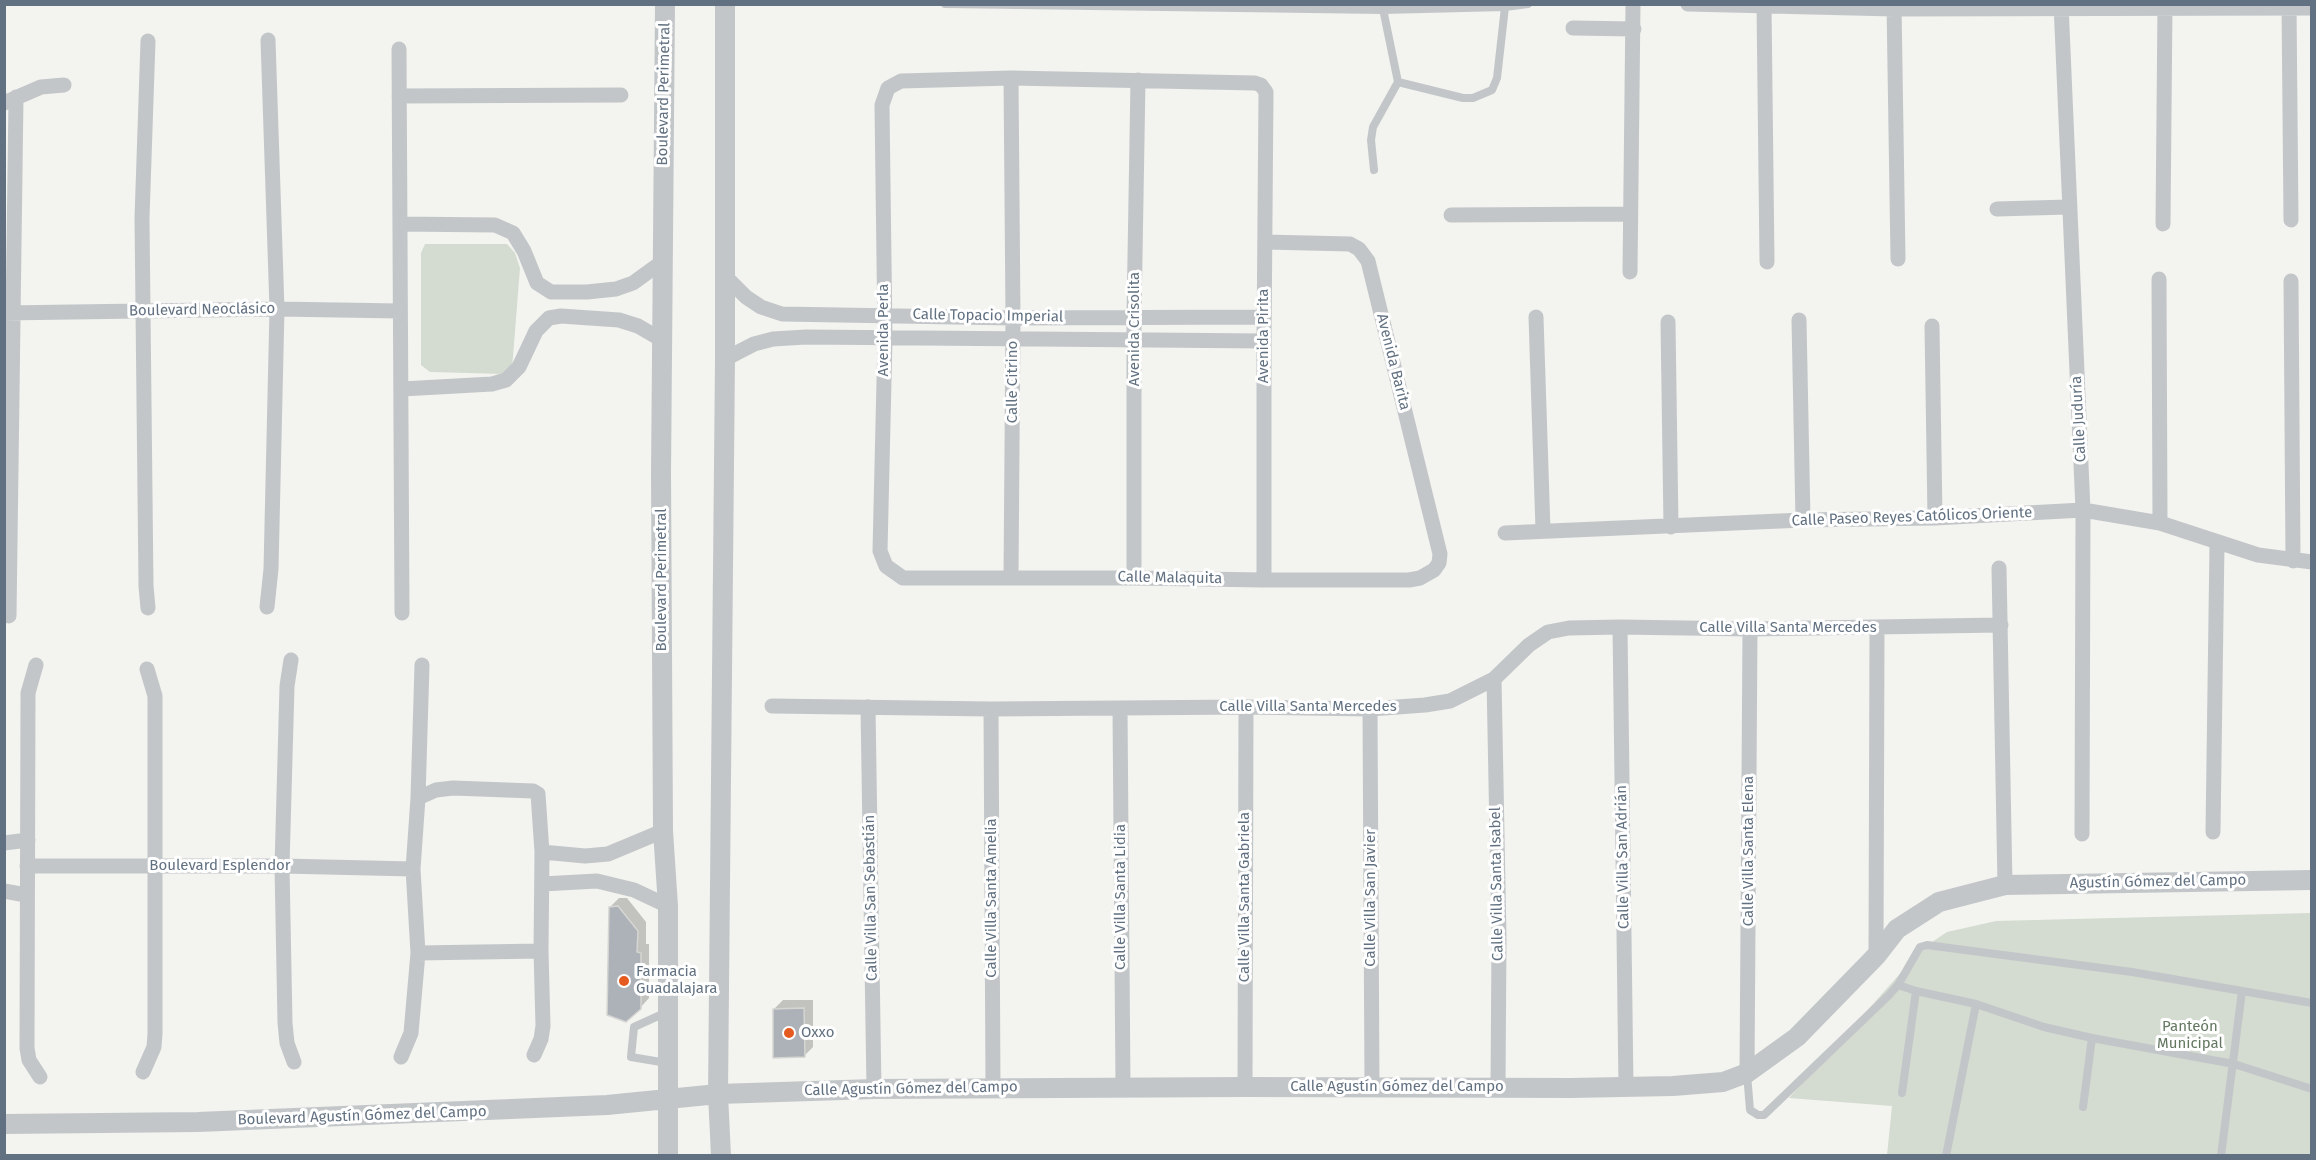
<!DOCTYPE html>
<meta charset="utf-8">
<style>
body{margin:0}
#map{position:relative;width:2316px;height:1160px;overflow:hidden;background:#f3f4ef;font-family:"Fira Sans",sans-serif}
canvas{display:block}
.frame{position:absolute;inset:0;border:6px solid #627181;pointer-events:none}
</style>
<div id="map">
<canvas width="2316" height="1160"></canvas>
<div class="frame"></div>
</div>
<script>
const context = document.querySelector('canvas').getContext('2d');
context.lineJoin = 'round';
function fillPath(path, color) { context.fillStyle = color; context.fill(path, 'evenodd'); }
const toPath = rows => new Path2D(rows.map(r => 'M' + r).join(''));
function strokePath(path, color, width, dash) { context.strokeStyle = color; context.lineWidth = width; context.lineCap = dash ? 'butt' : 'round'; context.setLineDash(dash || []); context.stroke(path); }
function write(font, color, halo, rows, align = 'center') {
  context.font = font + ' "Fira Sans",sans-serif'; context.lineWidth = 6; context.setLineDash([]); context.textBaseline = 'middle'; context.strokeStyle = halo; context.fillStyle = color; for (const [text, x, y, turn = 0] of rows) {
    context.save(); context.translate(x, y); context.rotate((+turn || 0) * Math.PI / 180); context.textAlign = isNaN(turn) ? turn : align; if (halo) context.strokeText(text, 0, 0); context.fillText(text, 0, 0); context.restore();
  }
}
fillPath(toPath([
 [425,244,507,244,515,253,520,268,512,369,503,374,430,372,421,365,421,253],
 [2311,913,2311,1155,1887,1155,1892,1106,1789,1098,1923,948,1947,932,1996,921]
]), '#d4dbd0');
fillPath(toPath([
 [619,898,627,898,646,922,646,944,649,944,649,998,640,1008,610,907],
 [783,1000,813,1000,813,1047,804,1056,774,1009]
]), '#0003');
const building = toPath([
 [618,906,638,931,637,952,641,953,641,1009,626,1022,607,1015,609,907,618,906],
 [804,1008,805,1057,773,1058,773,1009,804,1008]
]);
fillPath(building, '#acb2b8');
strokePath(building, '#d5d5d2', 1.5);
strokePath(toPath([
 [945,4,1383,10,1505,7,1528,4],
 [1382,4,1398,82,1463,98,1473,98,1492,90,1497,78,1505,7],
 [1374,170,1371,140,1373,127,1398,82],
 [1898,985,1916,991,1976,1004,2044,1027,2092,1038,2234,1064,2312,1089],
 [667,1012,634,1027,631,1057,667,1063],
 [1747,1074,1750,1110,1758,1115,1764,1115,1888,996,1898,985,1920,947,1927,945,2132,972,2312,1003],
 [1902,1093,1916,991],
 [2083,1107,2092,1038],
 [1946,1156,1976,1004],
 [2221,1156,2242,991]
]), '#c3c6c9', 8);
strokePath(toPath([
 [1688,4,1894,9,2312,8],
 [1764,4,1767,262],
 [1894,4,1898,259],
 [2061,4,2083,510,2082,834],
 [2289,4,2291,220],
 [1573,28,1634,29],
 [399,49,402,613],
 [1011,78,1013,318,1011,577],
 [399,96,621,95],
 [4,103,41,87,64,85],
 [1997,209,2068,207],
 [1451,215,1629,214],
 [400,224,495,225,513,233,524,251,537,283,551,292,587,292,616,289,633,283,662,262],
 [2163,224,2165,4],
 [1630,272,1633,4],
 [725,276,746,297,761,307,782,314,1013,318,1264,317],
 [2159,279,2160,523],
 [2291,281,2293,561],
 [4,313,277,309,400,311],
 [1536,317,1543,530],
 [1799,320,1803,520],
 [1668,322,1671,527],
 [1932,326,1935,518],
 [725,359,754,344,773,339,806,337,1264,341],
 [402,389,492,384,506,380,519,367,536,331,549,318,561,316,619,320,638,326,662,340],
 [1505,533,1803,520,1935,518,2083,510,2160,523,2258,555,2312,562],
 [1999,568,2005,885],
 [1134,578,1134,316,1138,80],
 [1264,580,1264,341,1266,92,1261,85,1255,83,1011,78,901,81,888,88,882,105,885,338,880,551,886,566,903,578,1134,578,1264,580,1409,580,1420,578,1434,570,1439,563,1440,554,1368,261,1359,249,1350,244,1265,242],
 [267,607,271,569,277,309,268,40],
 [148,608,146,586,142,218,148,41],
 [9,616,16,97],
 [1620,627,1626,1087],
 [291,660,287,686,282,866,285,1023,287,1043,294,1062],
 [36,665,28,693,27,1048,29,1060,40,1077],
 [1494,679,1499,938,1498,1088],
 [772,706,991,709,1246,707,1370,709,1425,705,1450,701,1494,679,1529,645,1548,632,1569,628,1620,627,1750,629,2001,625],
 [868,707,874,1089],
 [1120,708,1123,1087],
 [991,709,993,1087],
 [1370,709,1372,1087],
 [418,798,436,790,453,788,533,791,538,794,542,852,541,951,543,1026,541,1039,534,1055],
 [2213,832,2217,543],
 [4,843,28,840],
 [542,852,585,856,608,854,663,831],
 [27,866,282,866,413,869],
 [542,884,597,881,634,890,668,906],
 [4,891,26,895],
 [418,953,541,951],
 [1876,956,1877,627],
 [401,1057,411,1033,418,953,413,869,418,798,422,665],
 [143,1072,154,1047,155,1034,155,696,147,669],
 [1747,1073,1750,629],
 [1245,1087,1246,707]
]), '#c3c6c9', 15);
strokePath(toPath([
 [665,4,661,473,663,831,668,906,668,1156],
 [4,1124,198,1122,607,1105,718,1094,874,1089,1245,1087,1571,1088,1673,1086,1723,1082,1747,1073,1797,1037,1876,956,1897,929,1939,902,2005,885,2312,880],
 [721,1156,718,1094,725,359,725,4]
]), '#c3c6c9', 20);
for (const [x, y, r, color] of [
 [624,981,6,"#e45a1f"],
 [789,1033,6,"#e45a1f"]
]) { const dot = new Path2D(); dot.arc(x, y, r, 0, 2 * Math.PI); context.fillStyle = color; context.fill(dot); strokePath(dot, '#fff', 2); }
write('15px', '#627181', '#fff', [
 ["Boulevard Perimetral",664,94,-89],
 ["Boulevard Neoclásico",202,310,-1],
 ["Calle Topacio Imperial",988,316,1],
 ["Avenida Crisolita",1135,329,-90],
 ["Avenida Perla",884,330,-90],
 ["Avenida Pirita",1264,336,-90],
 ["Avenida Barita",1393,362,76],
 ["Calle Citrino",1013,382,-90],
 ["Calle Juduría",2079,419,-93],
 ["Calle Paseo Reyes Católicos Oriente",1912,517,-2],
 ["Calle Malaquita",1170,578,1],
 ["Boulevard Perimetral",662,580,-90],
 ["Calle Villa Santa Mercedes",1788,628],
 ["Calle Villa Santa Mercedes",1308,707],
 ["Calle Villa Santa Elena",1749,851,-90],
 ["Calle Villa San Adrián",1623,857,-91],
 ["Boulevard Esplendor",220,866],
 ["Agustín Gómez del Campo",2158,882,-1],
 ["Calle Villa Santa Isabel",1497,884,-91],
 ["Calle Villa Santa Lidia",1121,897,-90],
 ["Calle Villa Santa Gabriela",1245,897,-90],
 ["Calle Villa San Sebastián",871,898,-91],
 ["Calle Villa Santa Amelia",992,898,-90],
 ["Calle Villa San Javier",1371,898,-90],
 ["Calle Agustín Gómez del Campo",1397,1087],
 ["Calle Agustín Gómez del Campo",911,1089,-1],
 ["Boulevard Agustín Gómez del Campo",362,1116,-2]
]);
write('15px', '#627181', '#fff', [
 ["Farmacia",636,972],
 ["Guadalajara",636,989],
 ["Oxxo",801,1033]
], 'left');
write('15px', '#647861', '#fff', [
 ["Panteón",2190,1027],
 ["Municipal",2190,1044]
]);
</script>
